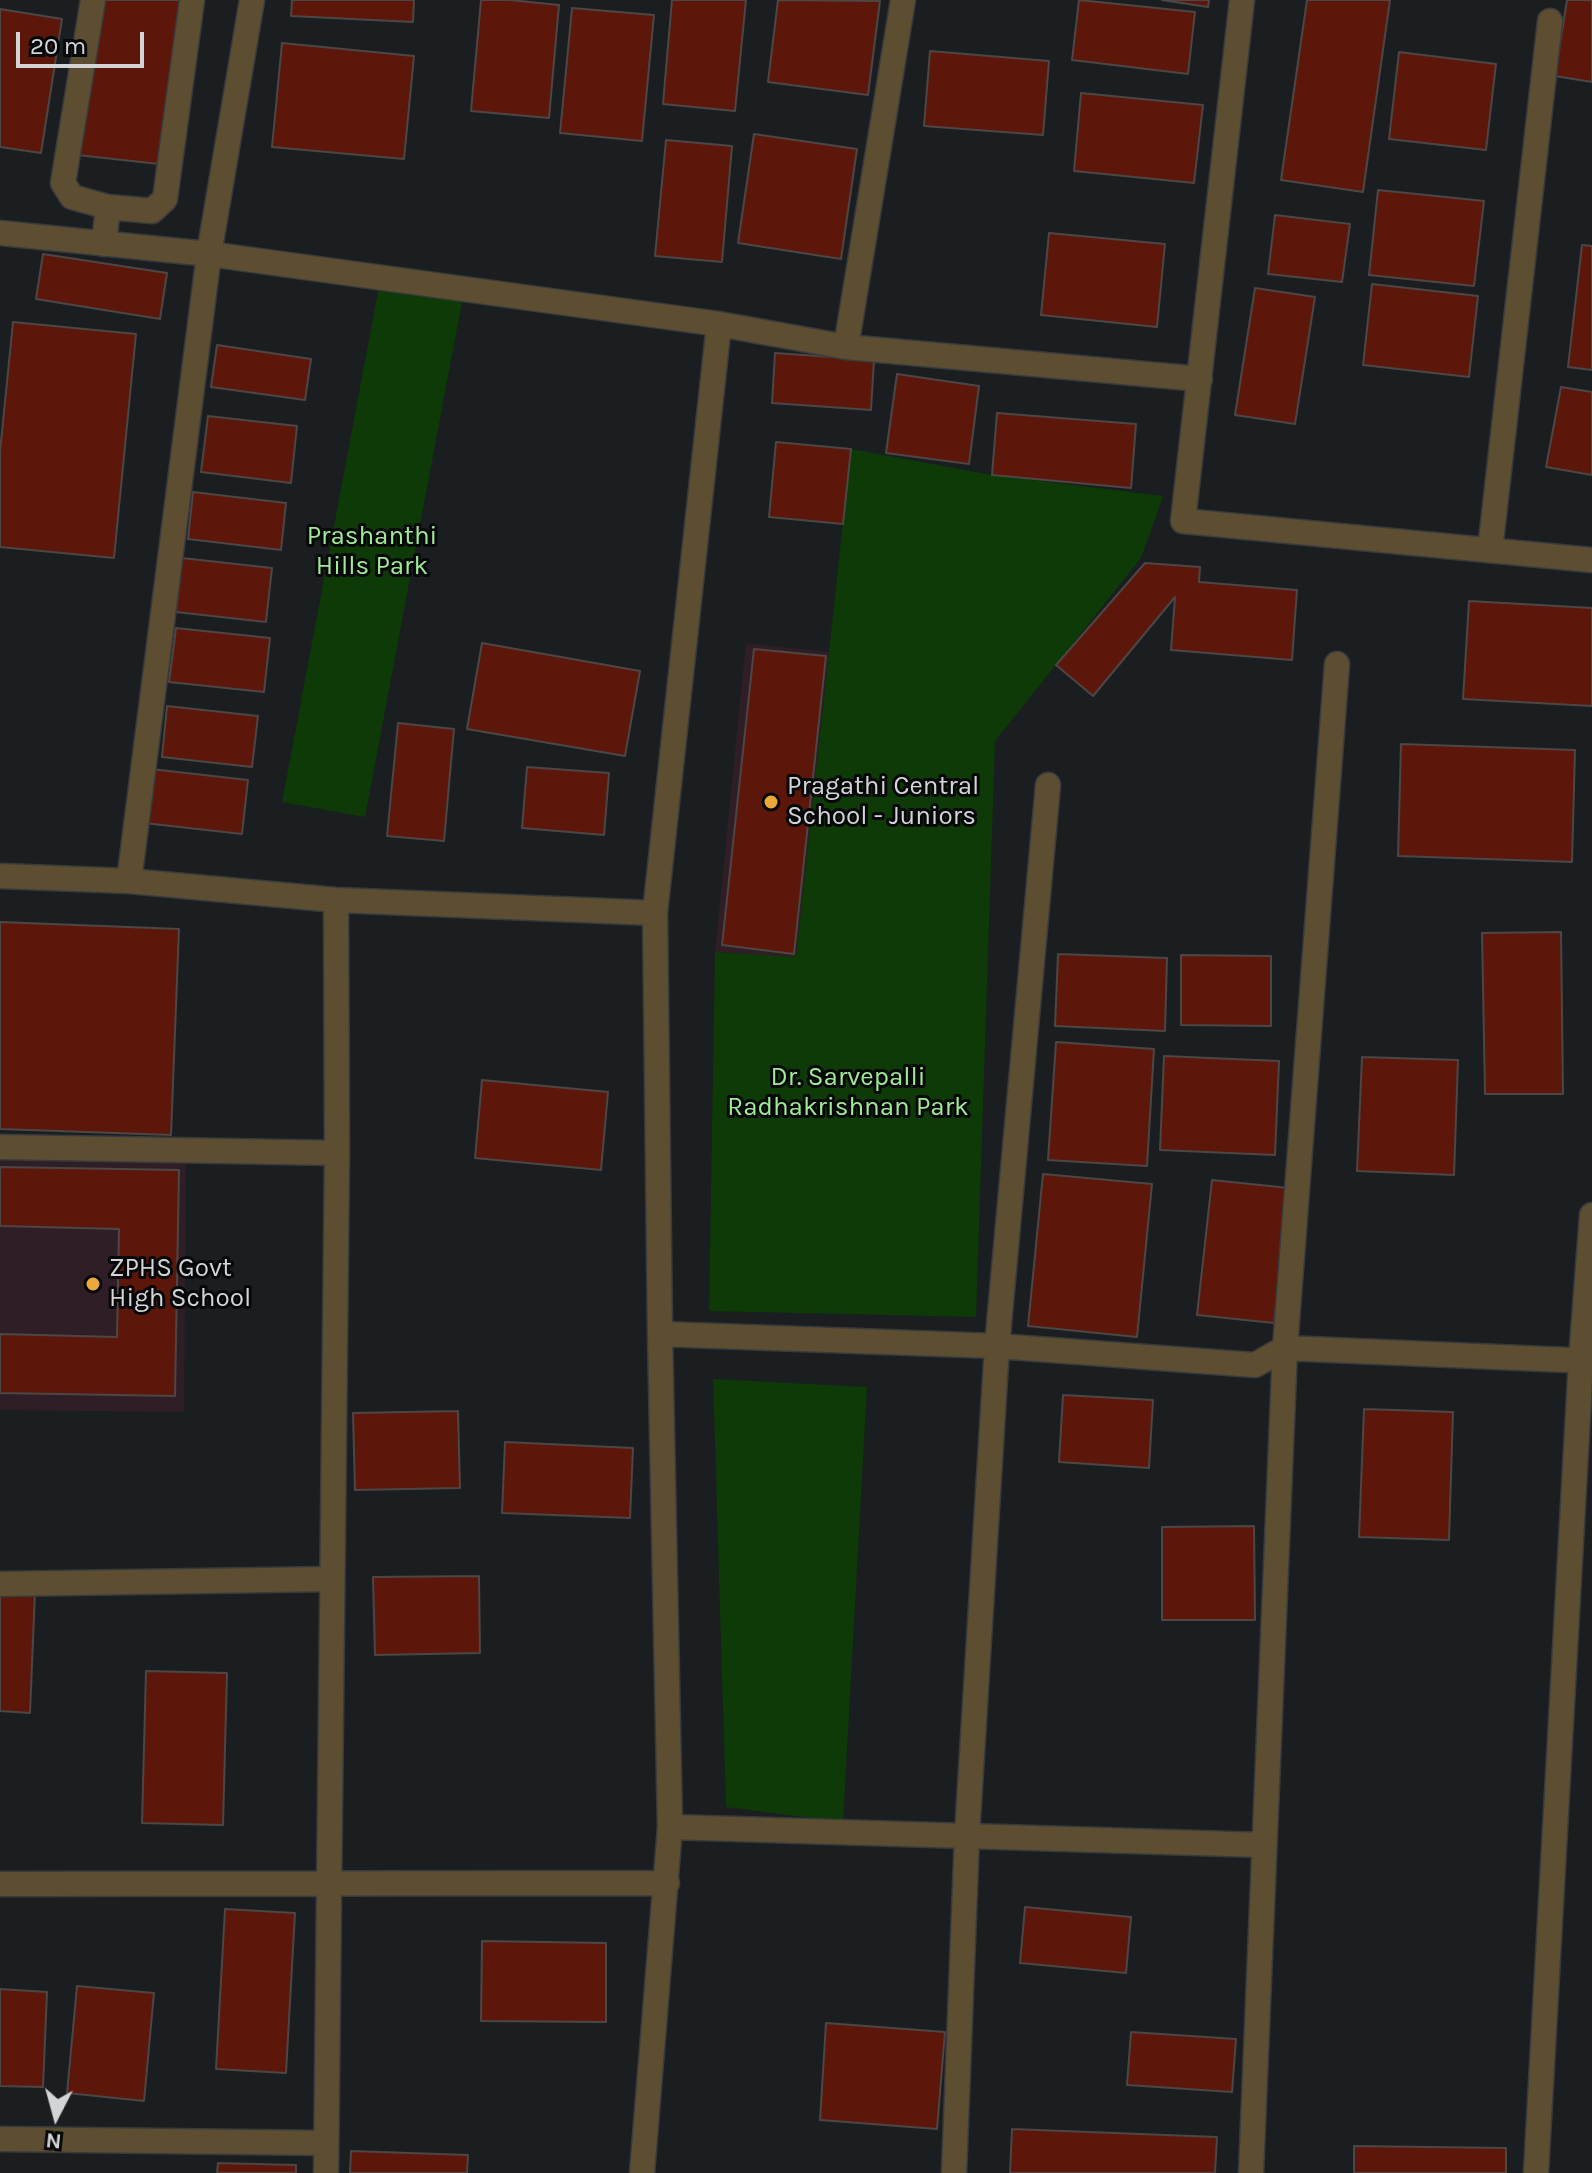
<!DOCTYPE html>
<style>
body{margin:0}
#map{position:relative;width:1592px;height:2173px;overflow:hidden;background:#1b1e20;font-family:Karla,sans-serif}
canvas{display:block}
.north{position:absolute;left:16px;top:2077px;width:80px;height:80px;-webkit-text-stroke:6px #070809;paint-order:stroke;rotate:186deg;font-size:22px;font-weight:700;line-height:32px;text-align:center;color:#d2d4d6}
.north::after{content:'';display:block;margin:auto;width:28px;height:36px;background:#d2d4d6;clip-path:polygon(50% 0,100% 100%,50% 72%,0 100%)}
.scale{position:absolute;left:16px;top:32px;width:128px;height:36px;box-sizing:border-box;border:4px solid #d2d4d6;border-top:0;padding-left:10px;font-size:24px;line-height:28px;white-space:nowrap;color:#d2d4d6;-webkit-text-stroke:6px #070809;paint-order:stroke}
</style>
<div id="map">
<canvas width="1592" height="2173"></canvas>
<div class="north">N</div>
<div class="scale">20 m</div>
</div>
<script>
const context = document.querySelector('canvas').getContext('2d');
context.lineJoin = 'round';
function fillPath(path, color) { context.fillStyle = color; context.fill(path, 'evenodd'); }
const toPath = rows => new Path2D(rows.map(r => 'M' + r).join(''));
function strokePath(path, color, width, dash) { context.strokeStyle = color; context.lineWidth = width; context.lineCap = dash ? 'butt' : 'round'; context.setLineDash(dash || []); context.stroke(path); }
function write(font, color, halo, rows, align = 'center') {
  context.font = font + ' Karla,sans-serif'; context.lineWidth = 6; context.setLineDash([]); context.textBaseline = 'middle'; context.strokeStyle = halo; context.fillStyle = color; for (const [text, x, y, turn = 0] of rows) {
    context.save(); context.translate(x, y); context.rotate((+turn || 0) * Math.PI / 180); context.textAlign = isNaN(turn) ? turn : align; if (halo) context.strokeText(text, 0, 0); context.fillText(text, 0, 0); context.restore();
  }
}
fillPath(toPath([
 [746,643,829,652,796,958,715,952],
 [0,1155,186,1157,184,1412,0,1410]
]), '#301e26');
fillPath(toPath([
 [379,287,462,302,365,817,282,802],
 [851,449,992,475,1163,496,1141,558,995,741,976,1317,709,1311,715,952,796,957],
 [713,1379,867,1387,843,1822,726,1807]
]), '#0d3a07');
const building = toPath([
 [95,0,187,0,168,165,77,155,95,0],
 [292,0,414,0,413,22,291,16,292,0],
 [481,0,510,0,559,5,549,118,471,111,481,0],
 [672,0,746,0,735,111,663,104,672,0],
 [778,0,880,1,868,95,768,82,778,0],
 [1079,0,1195,12,1188,74,1072,60,1079,0],
 [1162,0,1209,0,1208,7,1162,0],
 [1307,0,1390,0,1363,192,1281,180,1307,0],
 [1567,0,1592,0,1592,82,1555,76,1567,0],
 [572,8,654,15,642,141,560,133,572,8],
 [0,9,62,19,41,153,0,147,0,9],
 [282,43,414,56,404,159,272,147,282,43],
 [930,51,1049,61,1043,135,924,126,930,51],
 [1399,52,1496,64,1486,150,1389,139,1399,52],
 [1081,93,1203,105,1194,183,1074,171,1081,93],
 [754,134,857,149,841,259,738,243,754,134],
 [666,140,732,146,722,262,655,256,666,140],
 [1378,190,1484,201,1474,286,1369,275,1378,190],
 [1275,215,1350,224,1342,282,1268,274,1275,215],
 [1049,233,1165,244,1157,327,1041,315,1049,233],
 [1582,245,1592,246,1592,370,1568,367,1582,245],
 [43,254,167,273,160,319,36,299,43,254],
 [1372,284,1478,296,1469,377,1363,365,1372,284],
 [1255,288,1315,297,1295,424,1235,415,1255,288],
 [13,322,136,334,114,558,0,547,0,452,13,322],
 [217,345,311,359,305,400,211,387,217,345],
 [775,353,874,360,871,410,772,403,775,353],
 [897,374,979,386,969,464,886,453,897,374],
 [1561,387,1592,392,1592,475,1546,467,1561,387],
 [997,413,1136,424,1131,488,992,475,997,413],
 [208,416,297,426,291,483,201,472,208,416],
 [776,442,851,449,843,524,769,517,776,442],
 [193,492,286,503,281,550,188,539,193,492],
 [182,558,272,568,266,622,176,612,182,558],
 [1145,563,1200,567,1199,582,1297,590,1292,660,1171,650,1175,597,1093,696,1056,665,1145,563],
 [1469,601,1592,608,1592,706,1463,699,1469,601],
 [176,628,270,638,264,692,169,682,176,628],
 [482,643,640,671,625,756,467,729,482,643],
 [754,649,826,656,794,954,722,945,754,649],
 [167,706,258,716,252,767,162,757,167,706],
 [398,723,454,729,444,841,387,836,398,723],
 [1401,744,1575,750,1572,862,1398,856,1401,744],
 [527,767,609,773,604,835,522,828,527,767],
 [151,769,248,780,242,834,144,823,151,769],
 [0,922,179,929,171,1135,0,1129,0,922],
 [1561,932,1563,1094,1485,1094,1482,933,1561,932],
 [1058,954,1167,958,1165,1031,1055,1026,1058,954],
 [1181,955,1271,956,1271,1026,1181,1025,1181,955],
 [1056,1042,1154,1049,1147,1166,1048,1160,1056,1042],
 [1164,1056,1279,1061,1275,1155,1160,1150,1164,1056],
 [1362,1057,1458,1060,1454,1175,1357,1171,1362,1057],
 [482,1080,608,1092,601,1170,475,1158,482,1080],
 [0,1167,179,1170,175,1396,0,1393,0,1334,117,1337,119,1229,0,1226,0,1167],
 [1043,1174,1152,1184,1137,1337,1028,1326,1043,1174],
 [1212,1180,1289,1188,1274,1323,1197,1315,1212,1180],
 [1063,1395,1153,1400,1149,1468,1059,1462,1063,1395],
 [1364,1409,1453,1412,1449,1540,1359,1537,1364,1409],
 [458,1411,460,1488,355,1490,353,1413,458,1411],
 [505,1442,633,1448,630,1518,502,1513,505,1442],
 [1254,1526,1255,1620,1162,1620,1162,1527,1254,1526],
 [479,1576,480,1653,375,1655,373,1577,479,1576],
 [0,1591,35,1592,30,1713,0,1711,0,1591],
 [146,1671,227,1673,223,1825,142,1823,146,1671],
 [1025,1907,1131,1917,1126,1973,1020,1963,1025,1907],
 [225,1909,295,1913,286,2073,216,2069,225,1909],
 [482,1941,606,1943,606,2022,481,2021,482,1941],
 [77,1986,154,1993,144,2101,67,2093,77,1986],
 [0,1989,47,1992,43,2087,0,2086,0,1989],
 [826,2023,945,2032,937,2129,820,2120,826,2023],
 [1131,2032,1236,2039,1232,2092,1127,2085,1131,2032],
 [1012,2129,1217,2137,1215,2173,1010,2173,1012,2129],
 [1354,2146,1506,2148,1506,2173,1354,2173,1354,2146],
 [351,2151,468,2155,467,2173,350,2173,351,2151],
 [218,2163,296,2165,296,2173,217,2173,218,2163]
]);
fillPath(building, '#5d170a');
strokePath(building, '#4c4746', 2);
const street = toPath([
 [93,0,63,183,72,197,108,207,104,244],
 [1242,0,1183,521,1592,560],
 [108,207,152,211,165,199,192,0],
 [0,233,209,254,719,324,846,347,1200,379],
 [846,347,903,0],
 [1490,550,1550,21],
 [0,876,129,881,336,900,655,913],
 [129,881,209,254,252,0],
 [0,1147,337,1153],
 [660,1334,997,1346,1255,1365,1285,1348,1592,1361],
 [0,1584,332,1579],
 [670,1827,1264,1845],
 [0,1884,667,1883],
 [0,2139,326,2143],
 [326,2173,337,1153,336,900],
 [642,2173,670,1827,660,1334,655,913,719,324],
 [954,2173,967,1835,997,1346,1048,785],
 [1251,2173,1285,1348,1337,664],
 [1536,2173,1581,1360,1592,1215]
]);
strokePath(street, '#383b3d', 27);
strokePath(street, '#5d4d31', 24);
for (const [x, y, r, color] of [
 [771,802,8,"#eca93a"],
 [93,1284,8,"#eca93a"]
]) { const dot = new Path2D(); dot.arc(x, y, r, 0, 2 * Math.PI); context.fillStyle = color; context.fill(dot); strokePath(dot, '#070809', 3); }
write('26px', '#a0e996', '#070809', [
 ["Prashanthi",372,537],
 ["Hills Park",372,567],
 ["Dr. Sarvepalli",848,1078],
 ["Radhakrishnan Park",848,1108]
]);
write('26px', '#d2d4d6', '#070809', [
 ["Pragathi Central",787,787],
 ["School - Juniors",787,817],
 ["ZPHS Govt",109,1269],
 ["High School",109,1299]
], 'left');
</script>
